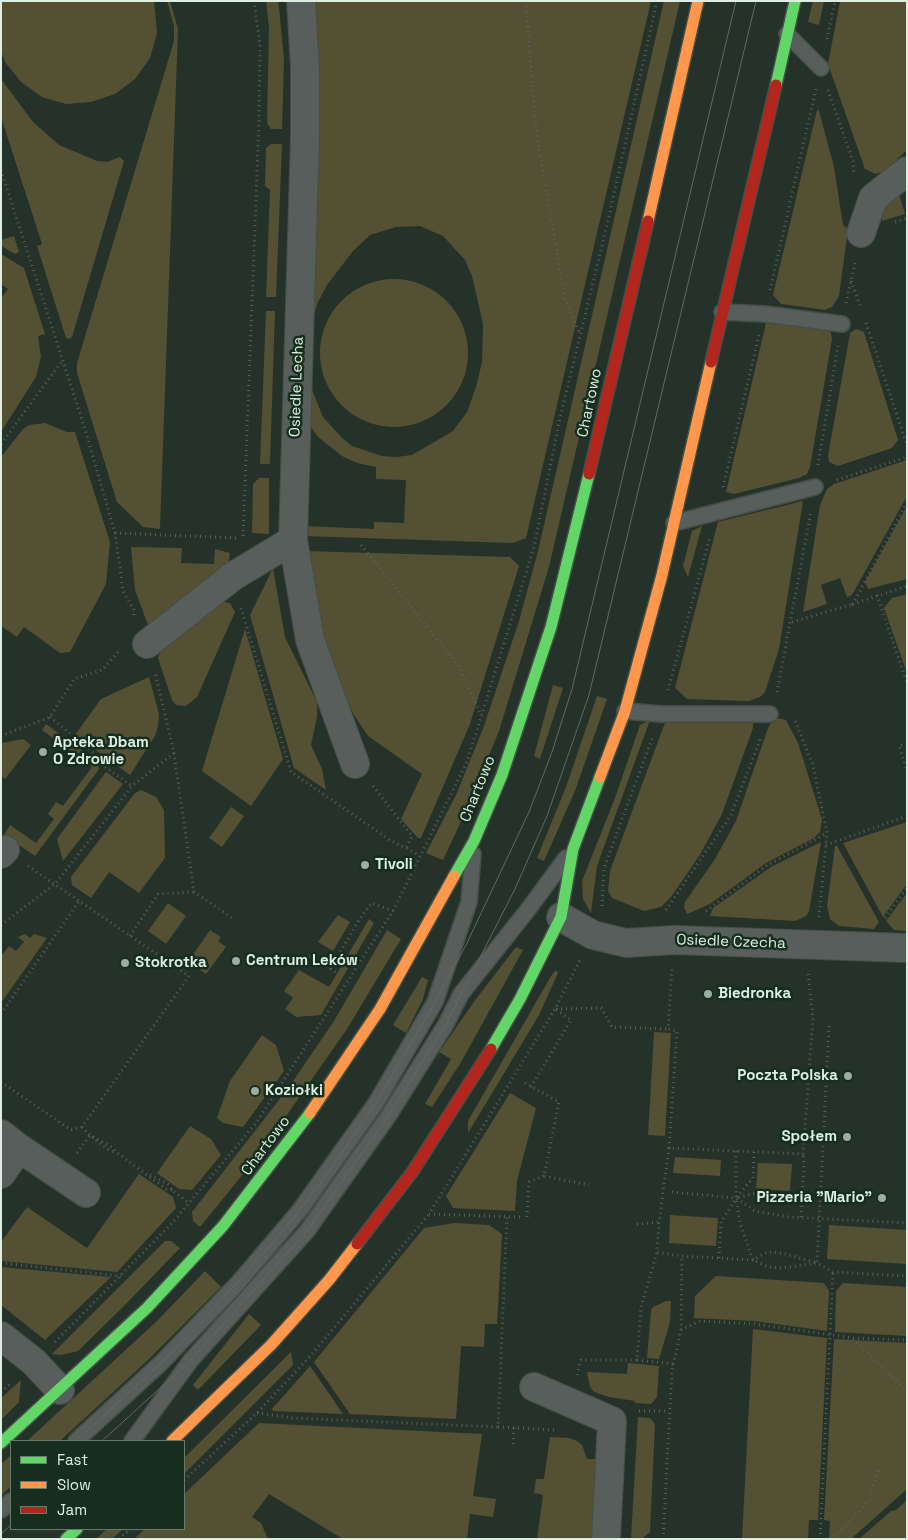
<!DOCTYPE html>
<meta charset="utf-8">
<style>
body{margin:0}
#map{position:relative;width:908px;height:1540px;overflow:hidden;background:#253229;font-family:"Space Grotesk",sans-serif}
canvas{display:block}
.frame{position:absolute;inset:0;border:2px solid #dfeee2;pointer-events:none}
.legend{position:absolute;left:10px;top:1440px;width:175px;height:90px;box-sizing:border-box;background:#152e1d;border:1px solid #667b6c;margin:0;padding:6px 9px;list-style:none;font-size:15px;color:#dfeee2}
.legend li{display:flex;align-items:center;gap:10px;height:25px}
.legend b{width:25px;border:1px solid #667b6c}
</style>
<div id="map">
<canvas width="908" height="1540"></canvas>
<div class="frame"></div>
<ul class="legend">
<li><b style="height:6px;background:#63d668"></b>Fast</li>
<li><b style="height:6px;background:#ff974d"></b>Slow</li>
<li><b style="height:6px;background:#b3261e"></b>Jam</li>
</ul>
</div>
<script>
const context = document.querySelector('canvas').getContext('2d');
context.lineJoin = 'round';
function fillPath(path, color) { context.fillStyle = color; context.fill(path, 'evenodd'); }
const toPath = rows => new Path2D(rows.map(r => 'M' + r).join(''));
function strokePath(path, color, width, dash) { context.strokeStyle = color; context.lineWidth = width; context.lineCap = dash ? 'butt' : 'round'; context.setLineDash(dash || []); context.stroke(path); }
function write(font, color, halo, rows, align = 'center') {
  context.font = font + ' "Space Grotesk",sans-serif'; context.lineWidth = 5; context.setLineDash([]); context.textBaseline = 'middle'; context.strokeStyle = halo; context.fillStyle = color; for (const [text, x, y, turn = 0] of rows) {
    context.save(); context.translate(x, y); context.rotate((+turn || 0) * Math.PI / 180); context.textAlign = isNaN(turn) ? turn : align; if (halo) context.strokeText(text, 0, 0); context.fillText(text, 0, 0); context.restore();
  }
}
fillPath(toPath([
 [1,1,154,1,157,33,150,58,135,79,115,94,91,102,66,104,42,97,21,82,5,62,1,51],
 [167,1,170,1,178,29,160,529,143,527,117,502,77,373,77,363,174,41,174,26],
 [266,1,278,1,279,8,284,59,282,129,271,129,267,123,269,27],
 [307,1,651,1,526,538,513,543,303,536,302,526,374,529,374,522,404,523,406,480,376,479,376,467,357,463,342,456,318,437,309,424,310,385,323,417,342,438,352,446,382,456,396,457,412,455,453,431,467,412,476,387,482,362,483,324,472,276,465,260,443,236,420,226,396,227,370,235,353,251,327,285,318,302,311,325],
 [664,1,680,1,549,567,499,731,466,811,443,860,426,853,456,795,484,726,519,621,538,551],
 [813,1,824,1,819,25,808,22],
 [840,1,907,1,907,150,885,171,876,174,865,169,828,64],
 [1,79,33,122,59,145,97,161,107,162,120,157,124,161,72,337,69,339,66,338,37,246,42,244,1,117],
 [817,110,819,111,834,167,843,225,848,229,839,296,832,307,825,310,781,304,773,295],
 [271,144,282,144,276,297,266,297,270,190,265,186,266,148],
 [907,184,907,191,899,194,905,214,882,221,881,210],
 [14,236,19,252,15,254,1,246,1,240],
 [1,254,24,268,45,334,38,336,41,357,36,377,1,432,1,298,8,289,1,284],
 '320 353a74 74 0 1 1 148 0a74 74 0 1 1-148 0Z',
 [266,311,275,311,270,464,260,464],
 [778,319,827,328,831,333,832,339,810,467,807,474,799,478,734,494,726,492,766,323],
 [856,329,864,332,898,440,892,448,838,466,829,462,828,456,850,333],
 [45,423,67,432,75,432,110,542,106,584,70,652,60,653,24,627,17,637,1,626,1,457,23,429,29,425],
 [907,460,907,496,852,595,847,597,840,578,821,585,827,604,803,612,820,505,827,489,834,484],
 [259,478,269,478,269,534,252,533,253,484],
 [803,501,779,649,765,692,760,697,749,701,687,699,675,688,718,522],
 [907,506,907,579,868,589,865,582],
 [702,526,688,577,683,566,692,531],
 [131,547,182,548,181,563,214,564,215,549,230,553,228,568,156,627,148,625,135,590],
 [305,551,510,557,519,566,470,724,421,838,418,838,401,819,422,774,368,736,354,715,319,644],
 [273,568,285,637,317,702,317,717,311,745,322,769,326,790,294,768,250,615],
 [907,594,907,673,884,608,892,598],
 [224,602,230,603,235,612,197,697,186,706,176,705,172,700,158,658,163,644,218,604],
 [245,629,283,759,251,806,202,771],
 [149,677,159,714,158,726,155,736,130,775,75,735,101,699],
 [553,685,563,688,540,759,534,756],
 [597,696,607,699,575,791,544,861,537,858,566,787],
 [777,718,786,720,798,743,820,813,822,820,820,832,814,838,766,863,710,904,687,914,684,907,685,902,715,859,736,821,768,728,772,721],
 [650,720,597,866,591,913,583,899,582,881,615,798,640,725],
 [666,720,753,723,753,728,722,814,701,853,671,897,661,907,644,911,612,898,608,891,610,871],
 [46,724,97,761,99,769,35,856,4,835,10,825,36,843,54,819,48,814,56,802,63,806,92,767,42,730],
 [23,739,31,745,5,779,1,776,1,743],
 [106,772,123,784,63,861,57,839],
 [141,790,156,797,164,810,165,858,139,893,109,872,91,898,72,885,71,877,135,793],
 [231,807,244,816,222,847,209,838],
 [907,822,907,884,883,917,843,843],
 [821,842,809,911,806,916,795,921,710,916,713,908,771,867],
 [835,846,837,846,879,922,874,929,839,926,830,919,827,906],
 [907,893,907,931,894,930,886,921],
 [168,903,186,916,166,944,148,931],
 [338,915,350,922,333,951,318,942],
 [369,919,374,923,321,1015,296,1017,285,1009,293,998,284,991,299,970,329,987],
 [210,930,221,937,218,941,226,947,206,974,188,962],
 [387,930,401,939,347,1029,261,1152,200,1227,193,1221,192,1212,289,1087,334,1021],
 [25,934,30,938,34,934,47,938,1,1003,1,956,9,946,16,951,24,942,18,937],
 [516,947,523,950,460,1064,432,1107,425,1104,451,1059,439,1052,476,999],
 [556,970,558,973,539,1015,468,1133,468,1121,551,976],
 [422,977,428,980,423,999,406,1033,393,1025],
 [654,1032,671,1033,665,1136,648,1135],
 [262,1035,276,1045,284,1071,243,1127,223,1123,217,1118,230,1081],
 [510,1093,536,1108,517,1181,515,1211,453,1208,446,1196],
 [190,1126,211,1139,221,1155,192,1190,179,1189,157,1173],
 [675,1157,721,1160,720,1176,673,1173],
 [758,1163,792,1164,790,1191,756,1189],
 [139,1174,173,1197,176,1208,117,1272,1,1261,1,1242,27,1207,87,1248],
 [670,1215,718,1218,716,1246,669,1243],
 [454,1223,489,1225,502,1234,497,1324,485,1324,484,1347,461,1346,456,1419,350,1414,314,1362,424,1228],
 [829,1225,907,1230,907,1264,827,1259],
 [165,1241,171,1241,180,1248,125,1305,78,1351,61,1355,52,1354],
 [1,1267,111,1277,45,1340,1,1305],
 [205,1271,221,1287,147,1361,60,1441,27,1441,158,1320],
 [716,1276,824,1283,829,1291,827,1331,754,1321,694,1318,695,1296],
 [843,1283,907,1287,907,1336,835,1332,836,1291],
 [666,1301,671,1301,670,1322,659,1359,647,1358,651,1310,653,1307],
 [249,1314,261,1325,198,1390,193,1385],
 [753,1329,827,1338,818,1520,809,1520,808,1539,742,1539],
 [834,1339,907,1343,907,1489,851,1539,829,1539,830,1521,824,1520],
 [291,1352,293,1365,184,1474,184,1458],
 [628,1363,659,1366,657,1397,651,1404,635,1403,635,1401,609,1397,594,1392,590,1387,587,1372,627,1374],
 [310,1366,343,1414,273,1411,272,1409],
 [21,1380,19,1402,1,1420,1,1398],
 [638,1417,650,1418,655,1424,650,1532,643,1538,631,1538],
 [259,1423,482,1434,473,1496,496,1499,493,1517,470,1514,467,1539,343,1539,269,1494,252,1517,261,1523,268,1539,134,1539,145,1529,184,1529,184,1494],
 [550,1437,569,1438,577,1441,582,1445,587,1459,596,1459,592,1539,537,1539,543,1495,534,1493,536,1479,544,1479],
 [11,1455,11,1486,1,1496,1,1464],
 [907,1500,907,1539,859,1539,891,1511,896,1510],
 [107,1529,123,1529,112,1539,96,1539]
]), '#545033');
const lane = toPath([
 [787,34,821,68],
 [722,312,765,314,842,324],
 [674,523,815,487],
 [625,711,661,714,770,714],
 [76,1441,161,1363,238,1283,300,1210,376,1103,435,1002,469,902,473,854],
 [132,1441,191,1360,307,1231,389,1115,446,1024,461,994,530,907,566,858],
 [1,1510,11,1501]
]);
const street = toPath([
 [301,1,305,67,305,137,293,540,310,640,355,764],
 [861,233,873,198,907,171],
 [147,644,232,577,293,540],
 [1,854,5,850],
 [561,917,593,935,626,943,674,940,907,948],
 [1,1134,19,1148,1,1174],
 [19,1148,86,1193],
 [1,1336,34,1362,60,1390],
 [534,1387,612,1421,606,1539]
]);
const fast = toPath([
 [776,85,795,1],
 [454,876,474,841,502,775,551,627,589,474],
 [491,1049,520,999,561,917,573,849,600,777],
 [1,1443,147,1308,223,1226,310,1113],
 [66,1539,77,1529]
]);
const slow = toPath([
 [648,221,698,1],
 [600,777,625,711,662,575,711,362],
 [310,1113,380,1009,454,876],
 [172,1441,271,1345,329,1280,357,1244]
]);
const jam = toPath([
 [711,362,776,85],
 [589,474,648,221],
 [357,1244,413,1171,491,1049]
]);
strokePath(lane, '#444f47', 18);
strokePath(street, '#444f47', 30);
strokePath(fast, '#444f47', 14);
strokePath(slow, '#444f47', 14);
strokePath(jam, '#444f47', 14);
strokePath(toPath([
 [526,1,536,131,565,299,580,334],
 [827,39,835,1],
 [828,90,853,161,854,175],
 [1,170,85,429,115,533,123,591,134,610,134,616],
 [895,222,907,218],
 [851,281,861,308],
 [770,290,816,89],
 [846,303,856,260],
 [866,323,907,445],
 [1,444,62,361],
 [818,465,838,346],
 [837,480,907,457],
 [723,487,759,335],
 [907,502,853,604,907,586],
 [115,533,237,538],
 [243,536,259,121,260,45,254,1],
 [361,545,458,665,481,715],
 [877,595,907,683],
 [241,608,291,772,390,840,419,855],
 [792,622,853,604],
 [668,690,710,537],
 [777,692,811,511],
 [50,717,99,757,104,766,132,786],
 [1,736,50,717,74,679,102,670,119,651],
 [907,744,899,746,907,770],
 [174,753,194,892,234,919],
 [373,786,412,836,406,849],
 [826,845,907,816],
 [28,866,189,976,82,1127,90,1135,112,1147,116,1152,166,1189,172,1190],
 [602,906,604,868,653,736],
 [666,910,731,815,761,737],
 [706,911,766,866,827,833,813,765,794,718],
 [819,917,827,833],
 [885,918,907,888],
 [1,925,55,884,132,786,174,753,155,672],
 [130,936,158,894,194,892],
 [309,956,337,973],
 [330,969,362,915,372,903,393,911],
 [808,974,813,1017,803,1154,669,1148,659,1222,657,1252,682,1256,753,1260,767,1252,782,1253,817,1263,781,1268,768,1267,753,1260,740,1223,736,1198,755,1211,789,1217,907,1223],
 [556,1009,601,1008,612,1027,668,1029],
 [1,1014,79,901],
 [829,1026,817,1263,833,1272,907,1276],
 [1,1082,71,1130,82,1127],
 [525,1083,559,1102,544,1176,589,1185],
 [531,1087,571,1020,556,1009],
 [669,1148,677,1031,668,1029,672,969],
 [754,1152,753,1178,736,1198,756,1193,802,1196],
 [77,1153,90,1135,110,1151,115,1152],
 [150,1175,168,1184,172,1190,189,1203],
 [672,1192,736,1198,736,1151],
 [520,1217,429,1214,555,1009,580,960],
 [527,1217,529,1182,544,1176],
 [801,1217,804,1166,803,1154],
 [637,1224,659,1222],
 [719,1258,721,1222,736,1199],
 [1,1263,121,1276],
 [681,1330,700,1321,755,1324,853,1338,907,1340],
 [853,1339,907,1391],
 [55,1342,173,1222,256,1123,393,911,467,762,534,547,560,418,607,225,657,1],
 [637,1360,673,1364],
 [577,1375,581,1360,637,1360,641,1307,657,1252],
 [1,1392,12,1382],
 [639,1411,669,1411],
 [257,1413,293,1418,498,1427,507,1216],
 [498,1427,555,1430],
 [513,1444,514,1428],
 [184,1480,257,1413,313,1353,429,1214],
 [119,1539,130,1529],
 [663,1539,672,1371,681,1330,682,1256],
 [820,1539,833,1272],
 [830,1539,846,1526,869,1500,879,1469]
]), '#59605c', 3, [1, 4]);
strokePath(lane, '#575e5b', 15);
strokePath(street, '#575e5b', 28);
strokePath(fast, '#63d668', 11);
strokePath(slow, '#ff974d', 11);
strokePath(jam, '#b3261e', 11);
strokePath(toPath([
 [76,1441,161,1363,207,1316,283,1231,320,1184,376,1103,435,1002,466,945,529,812,552,752,572,689,736,1],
 [102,1441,191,1360,307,1231,389,1115,446,1024,515,889,547,816,589,695,756,1],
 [1,1510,11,1501],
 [1,1534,11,1525]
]), '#626965', 1);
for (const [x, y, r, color] of [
 [43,752,5,"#9eaca1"],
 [365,865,5,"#9eaca1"],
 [236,961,5,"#9eaca1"],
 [125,963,5,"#9eaca1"],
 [708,994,5,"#9eaca1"],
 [848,1076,5,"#9eaca1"],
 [255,1091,5,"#9eaca1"],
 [847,1137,5,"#9eaca1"],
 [882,1198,5,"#9eaca1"]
]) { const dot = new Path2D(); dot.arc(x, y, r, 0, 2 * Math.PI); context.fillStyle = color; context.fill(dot); strokePath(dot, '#152e1d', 2); }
write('15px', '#dfeee2', '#152e1d', [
 ["Osiedle Lecha",297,387,-88],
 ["Chartowo",590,403,-78],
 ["Chartowo",478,789,-68],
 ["Osiedle Czecha",731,942,2],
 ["Chartowo",266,1146,-53]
]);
write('bold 15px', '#dfeee2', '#152e1d', [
 ["Apteka Dbam",53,743],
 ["O Zdrowie",53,760],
 ["Tivoli",375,865],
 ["Centrum Leków",246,961],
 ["Stokrotka",135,963],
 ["Biedronka",718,994],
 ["Poczta Polska",838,1076,"right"],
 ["Koziołki",265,1091],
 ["Społem",837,1137,"right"],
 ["Pizzeria \"Mario\"",872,1198,"right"]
], 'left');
</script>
